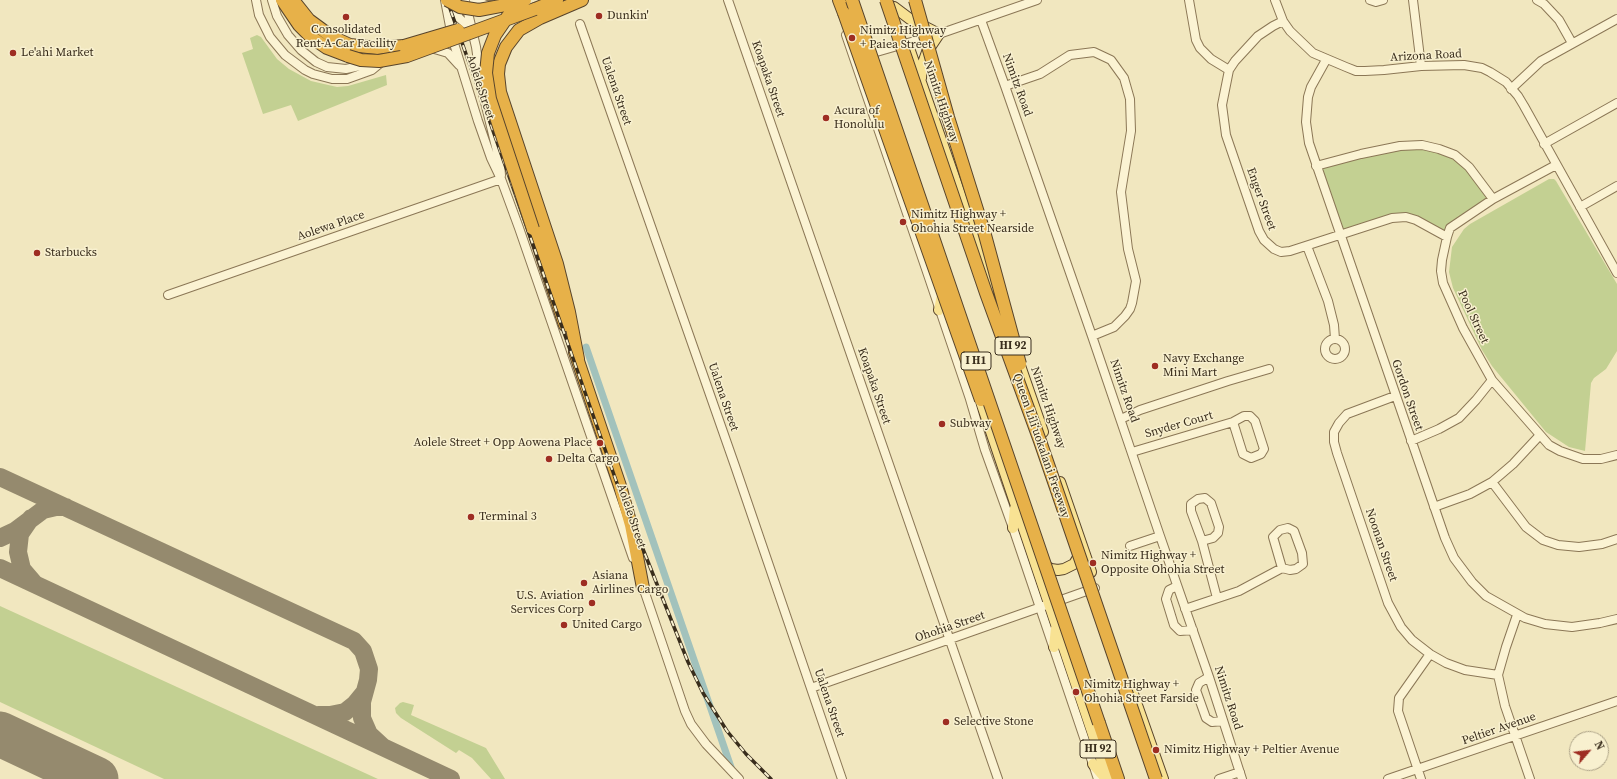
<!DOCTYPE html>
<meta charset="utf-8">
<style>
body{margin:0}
#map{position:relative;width:1617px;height:779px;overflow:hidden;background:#f1e7bf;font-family:"Source Serif 4",serif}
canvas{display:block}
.north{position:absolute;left:1569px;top:731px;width:40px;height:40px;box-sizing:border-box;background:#f8f0cf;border:1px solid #aca287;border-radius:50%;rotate:62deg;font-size:11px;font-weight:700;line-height:16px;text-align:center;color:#392d1c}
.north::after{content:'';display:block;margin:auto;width:14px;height:18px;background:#9e2d22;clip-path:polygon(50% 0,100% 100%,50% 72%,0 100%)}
</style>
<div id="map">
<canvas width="1617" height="779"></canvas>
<div class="north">N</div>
</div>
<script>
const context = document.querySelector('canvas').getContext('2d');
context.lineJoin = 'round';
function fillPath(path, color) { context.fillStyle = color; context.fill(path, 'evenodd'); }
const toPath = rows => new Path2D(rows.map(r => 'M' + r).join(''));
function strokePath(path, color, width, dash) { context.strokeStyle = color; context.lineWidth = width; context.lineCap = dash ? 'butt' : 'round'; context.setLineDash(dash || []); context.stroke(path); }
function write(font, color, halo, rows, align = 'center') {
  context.font = font + ' "Source Serif 4",serif'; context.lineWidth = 3; context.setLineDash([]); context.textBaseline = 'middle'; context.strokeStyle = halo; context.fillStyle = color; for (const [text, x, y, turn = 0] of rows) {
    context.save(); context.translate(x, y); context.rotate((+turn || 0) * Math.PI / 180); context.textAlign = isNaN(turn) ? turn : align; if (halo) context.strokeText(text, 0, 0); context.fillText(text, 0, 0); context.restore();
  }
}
fillPath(toPath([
 [257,35,261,37,277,59,289,69,311,81,337,87,348,86,386,75,387,85,298,121,291,105,263,114,242,53,253,49,250,38],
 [1422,145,1455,156,1493,199,1462,219,1447,237,1406,217,1339,235,1316,166],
 [1549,179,1554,179,1556,181,1617,284,1617,351,1606,369,1594,378,1591,383,1585,451,1569,447,1546,432,1492,366,1482,350,1453,288,1449,272,1452,247,1464,229,1470,224],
 [0,606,378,779,164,779,0,702],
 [403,702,414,705,411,715,486,748,505,779,491,779,472,758,459,750,456,753,401,718,396,713,395,708,400,703]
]), '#c3d092');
strokePath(toPath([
 [586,347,732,770]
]), '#a2c2bc', 7);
strokePath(toPath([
 [0,477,354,641,363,651,369,669,368,680,362,702,362,718,369,734,382,746],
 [31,518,20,534,18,552,22,569,34,583],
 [0,538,15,531,43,510,56,507,66,507],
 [0,568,451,779],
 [318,715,330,715,345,712,355,704,364,693]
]), '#958a6e', 18);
strokePath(toPath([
 [0,734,96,779]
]), '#958a6e', 45);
const minor = toPath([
 [256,0,259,15,270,37,285,55,305,70,313,74,332,79,347,79,372,70,383,61],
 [272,0,277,16,288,35,301,50,316,62,327,67,346,69,373,63],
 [445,0,452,37,478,121,491,158,501,179,519,228,633,558],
 [465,0,476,47,482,90,500,163,501,175],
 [474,0,486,5,491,5],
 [728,0,998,779],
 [1189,0,1196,40,1200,48,1211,59,1229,70],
 [1275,0,1283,21,1290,31,1313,53,1346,67,1356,71,1365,71,1384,70,1421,66,1464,65,1482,68,1490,72,1506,82,1518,96,1524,106,1617,273],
 [1370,0,1376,2,1383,0],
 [1413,0,1421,66],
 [1537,0,1544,4,1559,20,1572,43],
 [453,1,459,18,472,29],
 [981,20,1005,86,1092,336,1160,536,1209,677,1242,779],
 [1283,21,1273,26,1258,36,1235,61,1229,70,1222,105,1226,135,1259,231,1264,240,1274,249,1281,252,1290,251,1392,218,1406,217,1416,220,1447,237],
 [580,24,735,466,842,779],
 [846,35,927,272,970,399,985,450,1013,528,1098,779],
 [431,48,448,53,459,65],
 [866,55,939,34,1037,0],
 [1326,60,1311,87,1308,97,1306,122,1309,143,1445,538,1454,558,1472,582,1486,596,1525,618,1545,624,1572,627,1600,623,1617,619],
 [1005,86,1040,74,1070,55,1094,52,1111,60,1124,78,1130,99,1131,131,1121,192,1128,249,1136,281,1132,303,1130,309,1125,316,1114,327,1092,336],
 [1511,89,1541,61,1617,19],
 [1544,144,1617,103],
 [1556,165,1493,199,1450,228,1447,237,1442,260,1441,271,1443,283,1463,328,1492,380,1549,445,1560,451,1583,459,1601,459,1617,455],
 [1316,166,1361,154,1400,146,1422,145,1439,149,1455,155,1469,167,1493,199],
 [1580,207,1617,186],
 [1307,246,1328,301,1334,325,1335,339],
 [168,295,501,179],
 '1325 349a10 10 0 1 1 20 0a10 10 0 1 1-20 0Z',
 [1395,396,1347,414,1339,423,1334,432,1334,442,1337,453,1388,603,1401,627,1412,640,1430,654,1446,663,1465,670,1498,675],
 [1121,419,1140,410,1228,381,1269,369],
 [1411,441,1439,429,1459,418,1476,400,1492,380],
 [1132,452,1233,422,1244,416,1250,416,1255,421,1264,449,1261,454,1251,458,1243,454,1233,422],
 [1492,482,1526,527,1543,540,1558,545,1579,547,1602,544,1617,539],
 [1434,507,1470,494,1492,482,1513,464,1540,435],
 [1202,541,1213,538,1218,533,1219,527,1211,503,1205,498,1198,499,1191,504,1191,511,1202,541,1217,598],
 [1130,546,1160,536],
 [642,584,685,711,691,724,706,744,739,779],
 [1177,586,1169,590,1166,599,1174,625,1180,631,1193,630],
 [1185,609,1239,591,1282,568,1273,537,1280,530,1288,528,1294,531,1302,553,1303,564,1296,569,1290,570,1282,568],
 [1517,615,1506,647,1498,675,1505,706,1530,779],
 [1209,677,1199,683,1196,690,1206,718,1212,722,1223,721],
 [811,688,1095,588],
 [1219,779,1240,772],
 [1388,779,1617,701],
 [1421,779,1398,711,1399,698,1430,654]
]);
const major = toPath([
 [894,7,910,19,939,34,927,52,922,66,921,78],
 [910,51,999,306],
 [939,310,943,290],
 [1017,357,1043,432],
 [978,393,1108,779],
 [1060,482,1091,572],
 [1013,528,1015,508],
 [1042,564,1051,569,1058,570,1064,569,1074,564,1082,551],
 [1054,647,1056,628],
 [1131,688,1163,779],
 [1093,764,1106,779]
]);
const highway = toPath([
 [282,0,299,25,311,37,327,48,348,56],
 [293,0,309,20,328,34,339,40,350,45,377,48,404,46],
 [839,0,844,13],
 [535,9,557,0],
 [533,229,565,325],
 [575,352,620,486,631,525,643,588],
 [578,359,569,312,557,264,500,92,498,74,499,64,506,47,519,30,540,18,582,0],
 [1099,723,1118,779]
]);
strokePath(minor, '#8b7756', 10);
strokePath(major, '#58442b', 12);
strokePath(highway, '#58442b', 14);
strokePath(minor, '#fbf3d3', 8);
strokePath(major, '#f8e293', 10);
strokePath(highway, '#e7b149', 12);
const rail = toPath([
 [447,0,619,489,688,662,703,693,727,731,746,754,771,779]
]);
strokePath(rail, '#392d1c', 3.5);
strokePath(rail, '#f8f0cf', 2, [6]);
const highwayBridge = toPath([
 [447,0,460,7,479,10,521,2],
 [525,0,508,16,495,35,488,53,486,73,490,99,533,229],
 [852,0,1099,723],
 [886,0,986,293,1040,441,1156,779],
 [915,0,948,117,985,235,1020,364],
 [844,13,981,400],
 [404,46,458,30],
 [348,56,361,60,379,61,407,56,535,9]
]);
strokePath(highwayBridge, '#58442b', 14, []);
strokePath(highwayBridge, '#e7b149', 12);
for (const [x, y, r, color] of [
 [599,16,4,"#9e2d22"],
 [346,17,4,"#9e2d22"],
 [852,38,4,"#9e2d22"],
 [13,53,4,"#9e2d22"],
 [826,118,4,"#9e2d22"],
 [903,222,4,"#9e2d22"],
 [37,253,4,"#9e2d22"],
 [1155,366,4,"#9e2d22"],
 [942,424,4,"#9e2d22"],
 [600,443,4,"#9e2d22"],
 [549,459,4,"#9e2d22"],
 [471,517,4,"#9e2d22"],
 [1093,563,4,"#9e2d22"],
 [584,583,4,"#9e2d22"],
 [592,603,4,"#9e2d22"],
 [564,625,4,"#9e2d22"],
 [1076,692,4,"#9e2d22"],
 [946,722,4,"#9e2d22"],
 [1156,750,4,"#9e2d22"]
]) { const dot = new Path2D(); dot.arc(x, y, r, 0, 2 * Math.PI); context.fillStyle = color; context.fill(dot); strokePath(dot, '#f8f0cf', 1.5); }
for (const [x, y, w] of [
 [1013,346,36],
 [976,361,30],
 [1098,749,36]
]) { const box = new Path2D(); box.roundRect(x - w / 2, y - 9, w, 18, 3); context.fillStyle = '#f8f0cf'; context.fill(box); strokePath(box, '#392d1c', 1); }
write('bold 11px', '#392d1c', null, [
 ["HI 92",1013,346],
 ["I H1",976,361],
 ["HI 92",1098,749]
]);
write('12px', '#392d1c', '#f8f0cf', [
 ["Dunkin'",607,16],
 ["Consolidated",346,30,"center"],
 ["Rent-A-Car Facility",346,44,"center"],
 ["Nimitz Highway",860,31],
 ["+ Paiea Street",860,45],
 ["Le'ahi Market",21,53],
 ["Acura of",834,111],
 ["Honolulu",834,125],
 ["Nimitz Highway +",911,215],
 ["Ohohia Street Nearside",911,229],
 ["Starbucks",45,253],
 ["Navy Exchange",1163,359],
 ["Mini Mart",1163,373],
 ["Subway",950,424],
 ["Aolele Street + Opp Aowena Place",592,443,"right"],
 ["Delta Cargo",557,459],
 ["Terminal 3",479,517],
 ["Nimitz Highway +",1101,556],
 ["Opposite Ohohia Street",1101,570],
 ["Asiana",592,576],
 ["Airlines Cargo",592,590],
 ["U.S. Aviation",584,596,"right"],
 ["Services Corp",584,610,"right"],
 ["United Cargo",572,625],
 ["Nimitz Highway +",1084,685],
 ["Ohohia Street Farside",1084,699],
 ["Selective Stone",954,722],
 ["Nimitz Highway + Peltier Avenue",1164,750]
], 'left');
write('12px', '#392d1c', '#f8f0cf', [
 ["Arizona Road",1426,56,-3],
 ["Koapaka Street",768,79,71],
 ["Nimitz Road",1017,85,70],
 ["Aolele Street",480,87,72],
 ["Ualena Street",616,91,71],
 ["Nimitz Highway",941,102,71],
 ["Enger Street",1261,199,70],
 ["Aolewa Place",331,226,-19],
 ["Pool Street",1473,317,65],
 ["Koapaka Street",874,386,71],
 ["Nimitz Road",1124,391,71],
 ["Gordon Street",1407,395,71],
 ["Ualena Street",723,397,71],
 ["Nimitz Highway",1048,408,71],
 ["Snyder Court",1179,425,-16],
 ["Queen Liliʻuokalani Freeway",1041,446,71],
 ["Aolele Street",631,516,71],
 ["Noonan Street",1381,545,71],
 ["Ohohia Street",950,627,-19],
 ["Nimitz Road",1228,698,72],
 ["Ualena Street",829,703,71],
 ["Peltier Avenue",1499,729,-19]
]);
</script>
